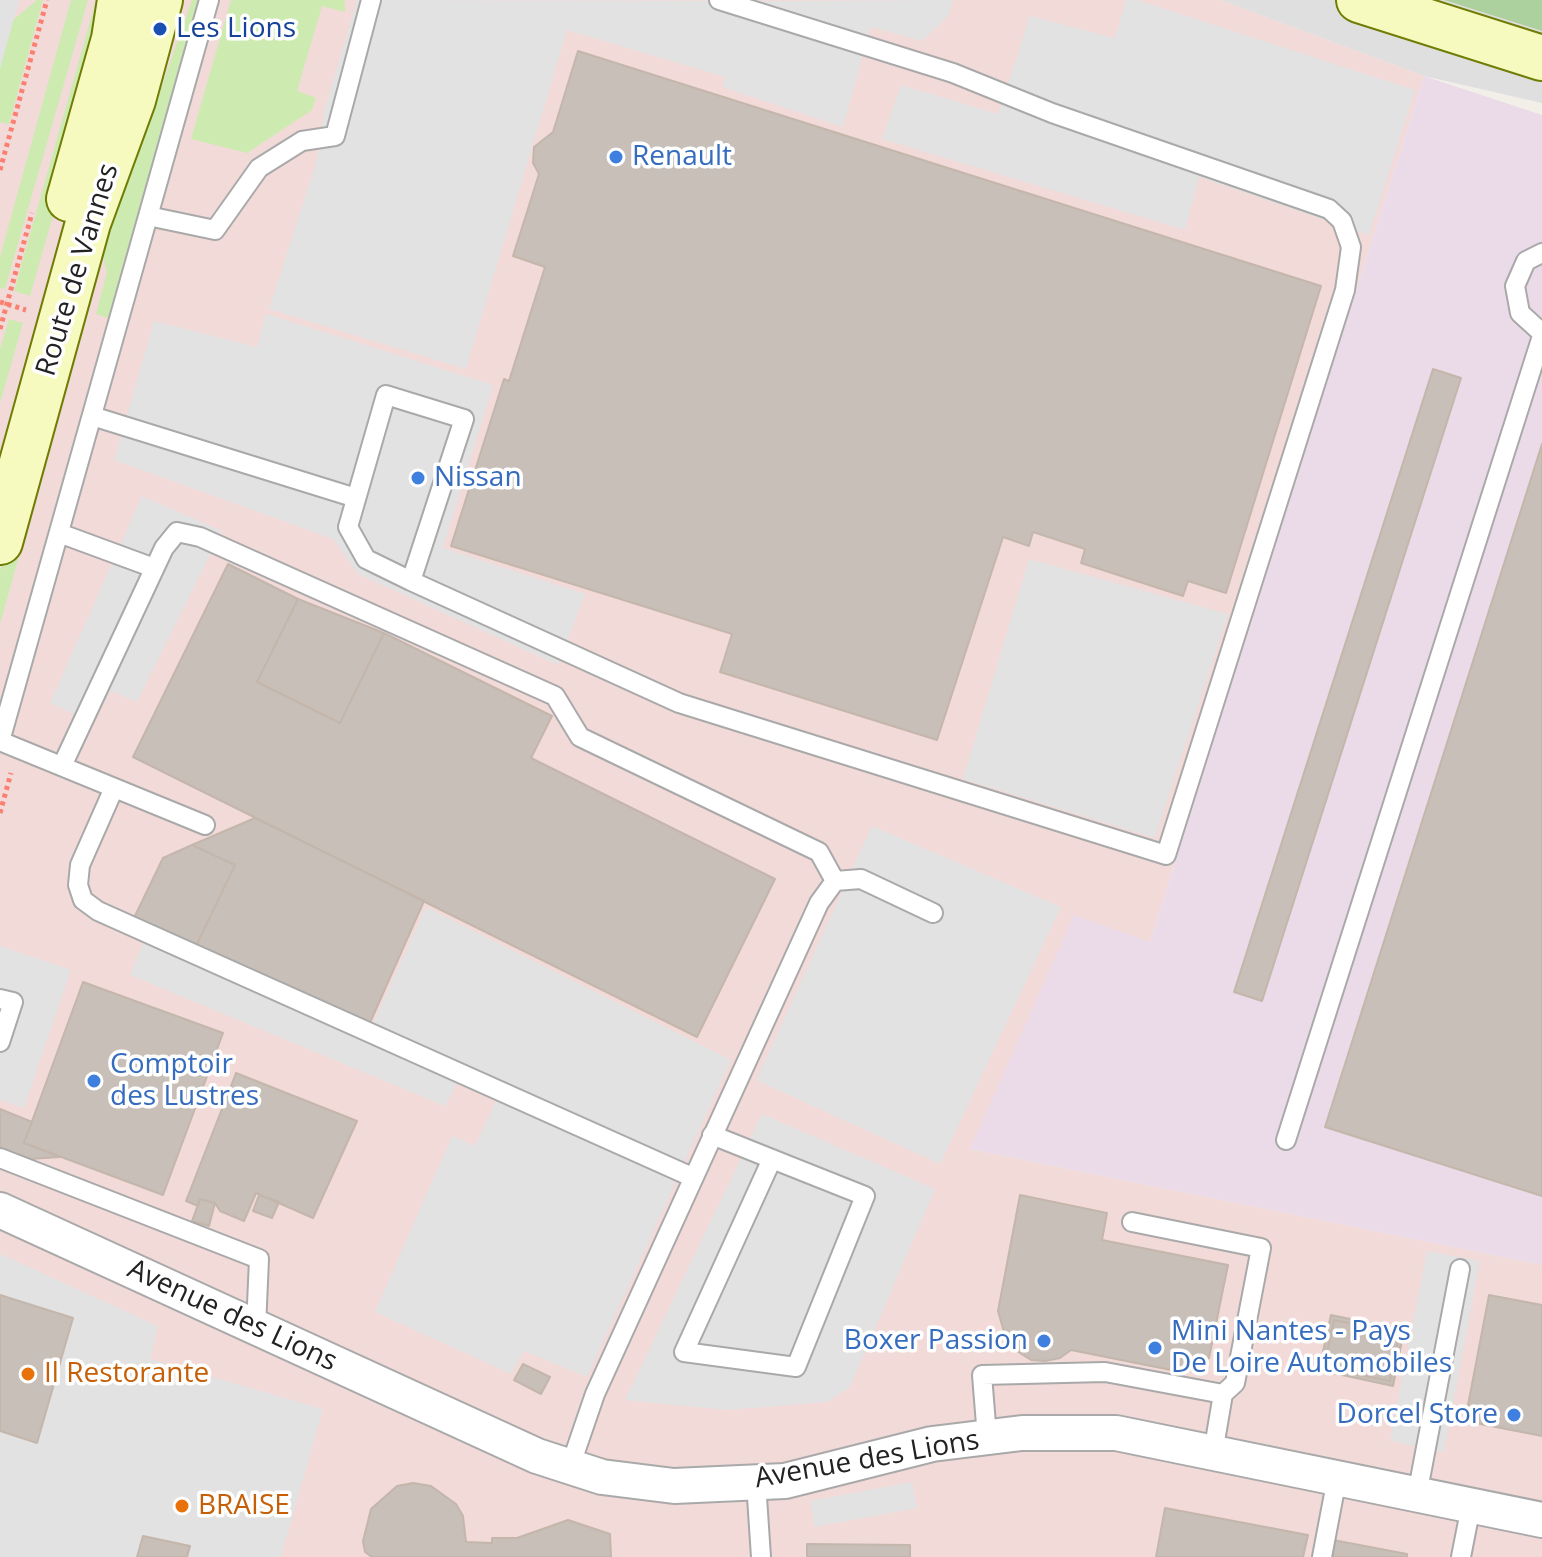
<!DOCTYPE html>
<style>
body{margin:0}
canvas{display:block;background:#f2efe9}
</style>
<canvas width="1542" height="1557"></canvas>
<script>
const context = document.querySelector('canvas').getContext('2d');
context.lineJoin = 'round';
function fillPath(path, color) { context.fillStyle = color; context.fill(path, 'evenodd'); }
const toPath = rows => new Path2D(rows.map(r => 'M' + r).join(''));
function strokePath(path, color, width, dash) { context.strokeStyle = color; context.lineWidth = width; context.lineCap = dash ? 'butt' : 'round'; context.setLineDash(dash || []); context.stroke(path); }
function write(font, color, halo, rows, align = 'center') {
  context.font = font + ' "Open Sans",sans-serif'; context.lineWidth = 7; context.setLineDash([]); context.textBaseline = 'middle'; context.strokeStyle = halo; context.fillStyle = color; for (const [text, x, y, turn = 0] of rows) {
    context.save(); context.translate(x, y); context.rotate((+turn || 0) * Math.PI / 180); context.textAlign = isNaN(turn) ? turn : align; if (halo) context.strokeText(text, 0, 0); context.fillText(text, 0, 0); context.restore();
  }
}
fillPath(toPath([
 [1220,0,1542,0,1542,103,1424,76]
]), '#e0dfdf');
fillPath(toPath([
 [0,0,1220,0,1424,76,1150,942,970,1149,1542,1265,1542,1557,0,1557]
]), '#f2dad9');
fillPath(toPath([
 [1424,76,1542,115,1542,1265,970,1149,1074,915,1150,942]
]), '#ebdbe8');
fillPath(toPath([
 [37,0,43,0,9,124,0,122,0,66,12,21],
 [71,0,88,0,5,289,0,288,0,257],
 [96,0,109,0,87,97,30,296,14,291],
 [192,0,199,0,108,318,96,314,107,272,98,237,143,93,158,97],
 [231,0,344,0,345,4,345,12,322,6,297,91,316,98,312,110,247,153,191,139],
 [9,319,23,323,0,403,0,349],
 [67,333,80,337,0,624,0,571]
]), '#cdebb0');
fillPath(toPath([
 [1444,0,1542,0,1542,31]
]), '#add19e');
fillPath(toPath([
 [0,0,19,0,0,69],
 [357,0,784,1,953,0,949,15,922,41,871,27,843,127,722,87,725,77,567,30,466,369,269,309,316,163,324,112],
 [1126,0,1137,0,1415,90,1369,235,1199,177,1185,230,882,139,901,85,998,114,1030,16,1115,38],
 [266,314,493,385,443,548,585,594,558,665,358,574,333,539,114,460,154,321,257,347],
 [142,496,222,531,137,702,111,691,93,723,50,703],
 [1029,559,1228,614,1155,838,963,779],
 [872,826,1061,907,940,1164,756,1080],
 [426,907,731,1060,587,1377,524,1351,511,1374,375,1312,452,1136,475,1146,496,1101,457,1083,445,1106,130,975,148,931,370,1030],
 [0,946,71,970,24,1108,0,1100],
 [762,1114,935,1189,850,1387,827,1402,727,1410,625,1400],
 [1427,1251,1480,1261,1444,1452,1390,1441],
 [0,1254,158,1326,150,1359,323,1409,281,1557,0,1557],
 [912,1482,917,1508,815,1527,810,1501]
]), '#e2e2e2');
const building = toPath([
 [578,51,1321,286,1226,593,1188,581,1183,596,1081,563,1085,549,1033,532,1029,546,1003,537,937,740,720,672,732,634,451,546,504,379,509,381,545,267,513,256,539,174,533,163,534,147,553,132,578,51],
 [1433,369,1461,378,1262,1001,1234,992,1433,369],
 [1542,444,1542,1196,1325,1127,1542,444],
 [228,564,298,599,257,682,340,723,384,633,552,716,531,758,775,879,697,1037,133,757,228,564],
 [298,599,384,633,340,723,257,682,298,599],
 [255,818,424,901,369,1025,195,948,235,865,192,845,255,818],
 [192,845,235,865,195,948,133,920,163,858,192,845],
 [83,982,223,1033,163,1195,24,1143,83,982],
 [236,1073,357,1121,313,1218,256,1193,244,1221,220,1211,215,1203,200,1199,198,1206,186,1201,236,1073],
 [0,1109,32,1122,24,1143,60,1157,30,1159,0,1148,0,1109],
 [259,1195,279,1202,272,1218,253,1211,259,1195],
 [1020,1195,1107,1213,1102,1240,1228,1265,1209,1358,1186,1373,1071,1350,1060,1358,1045,1361,1031,1360,1017,1351,1006,1339,998,1311,1020,1195],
 [200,1199,215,1203,209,1226,192,1221,200,1199],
 [0,1295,73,1318,37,1443,0,1431,0,1295],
 [1489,1295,1542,1305,1542,1436,1465,1421,1489,1295],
 [1331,1315,1404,1330,1393,1386,1319,1370,1331,1315],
 [1334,1320,1399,1333,1390,1381,1334,1370,1327,1353,1334,1320],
 [1334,1320,1399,1333,1390,1381,1334,1370,1327,1353,1334,1320],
 [523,1364,550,1377,541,1394,514,1380,523,1364],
 [413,1483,431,1486,456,1504,463,1516,466,1542,492,1543,492,1538,517,1538,568,1520,610,1534,611,1557,372,1557,365,1552,363,1541,371,1509,397,1486,413,1483],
 [1165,1508,1308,1535,1303,1557,1156,1557,1165,1508],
 [143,1536,190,1546,187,1557,137,1557,143,1536],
 [1333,1540,1407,1554,1407,1557,1329,1557,1333,1540],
 [807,1544,910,1545,910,1557,807,1557,807,1544]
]);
fillPath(building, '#c7bfb8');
strokePath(building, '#c4b6ab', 2);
const lane = toPath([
 [148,216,215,230,259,168,302,141,335,136,371,0],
 [1542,253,1526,261,1515,286,1520,313,1542,333],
 [92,416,356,498],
 [59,533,154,568],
 [411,581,464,419,386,395,348,527,366,559,411,581,679,703,1166,855,1345,290,1351,247,1342,221,1329,209,1052,113,953,73,719,0],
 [0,741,209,0],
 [0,741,205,825],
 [62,766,164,548,177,532,200,537,555,696,580,737,819,852,835,881],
 [114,788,80,865,78,885,83,900,98,911,692,1177],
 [0,999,13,1002,0,1042],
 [712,1135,772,1159,865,1196,796,1367,684,1352,772,1159],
 [1286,1140,1542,336],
 [0,1158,259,1259,256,1327],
 [1132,1222,1261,1248,1235,1383,1223,1394,1213,1453],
 [987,1437,982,1375,1105,1372,1223,1394],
 [570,1467,595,1394,819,903,835,881,861,879,933,913],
 [756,1482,761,1557],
 [1417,1495,1460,1269],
 [1322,1557,1337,1478],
 [1461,1557,1471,1506]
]);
const street = toPath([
 [0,1210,537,1456,602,1477,674,1486,785,1481,932,1444,1022,1433,1116,1433,1542,1520]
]);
const secondary = toPath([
 [1359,0,1542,58],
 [69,199,114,39,120,0],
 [0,542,88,223,133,100,160,0]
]);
strokePath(lane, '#a9a9a9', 22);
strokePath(street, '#a9a9a9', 38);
strokePath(secondary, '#707d05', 48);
strokePath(toPath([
 [0,170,47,0],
 [0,302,26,310],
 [0,329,32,213],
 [0,813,11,773]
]), '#fa8072', 5, [4, 4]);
strokePath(lane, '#fff', 18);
strokePath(street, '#fff', 34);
strokePath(secondary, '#f7fabf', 44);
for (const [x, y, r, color] of [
 [160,29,8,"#1a4fb4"],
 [616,157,8,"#3f7fe0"],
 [418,478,8,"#3f7fe0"],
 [94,1081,8,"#3f7fe0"],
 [1044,1341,8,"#3f7fe0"],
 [1155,1348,8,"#3f7fe0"],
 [28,1374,8,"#e8710a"],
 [1514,1415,8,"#3f7fe0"],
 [182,1506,8,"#e8710a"]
]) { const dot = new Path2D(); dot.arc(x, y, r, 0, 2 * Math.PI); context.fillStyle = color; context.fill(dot); strokePath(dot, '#fff', 3); }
write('28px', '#164399', '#fff', [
 ["Les Lions",176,29]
], 'left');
write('28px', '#366cbe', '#fff', [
 ["Renault",632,157],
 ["Nissan",434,478],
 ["Comptoir",110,1065],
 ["des Lustres",110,1097],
 ["Mini Nantes - Pays",1171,1332],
 ["De Loire Automobiles",1171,1364],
 ["Boxer Passion",1028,1341,"right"],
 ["Dorcel Store",1498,1415,"right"]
], 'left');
write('28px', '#222', '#fff', [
 ["Route de Vannes",78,270,-73],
 ["Avenue des Lions",232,1316,25],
 ["Avenue des Lions",867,1460,-10]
]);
write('28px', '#c56008', '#fff', [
 ["Il Restorante",44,1374],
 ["BRAISE",198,1506]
], 'left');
</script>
